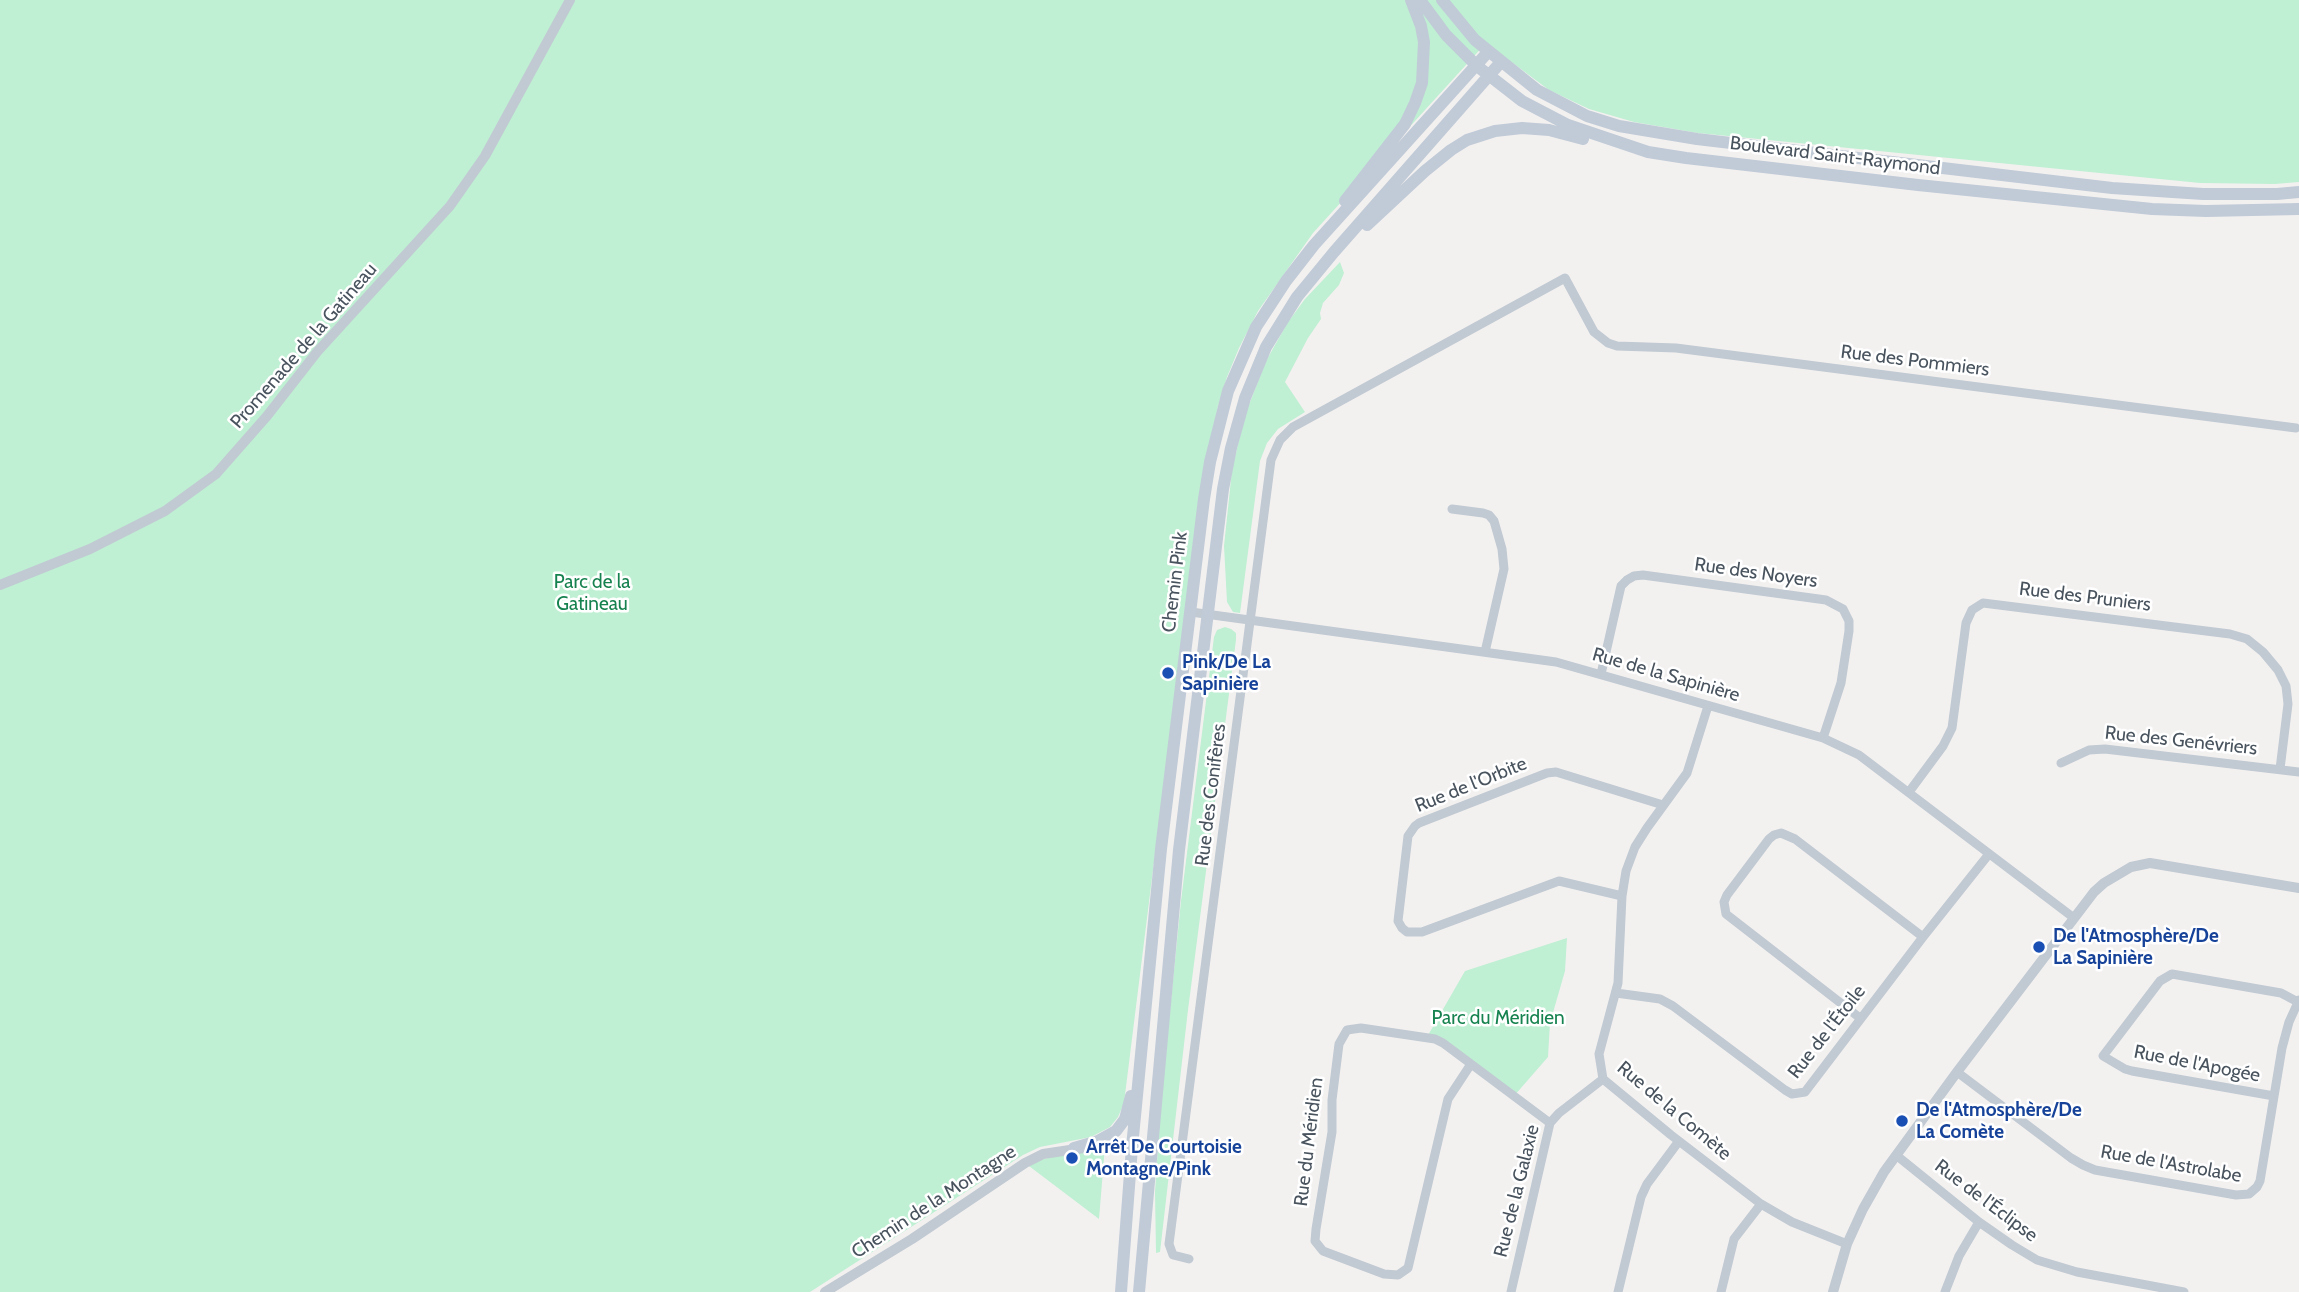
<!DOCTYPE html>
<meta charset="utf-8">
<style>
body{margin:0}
canvas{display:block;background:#f3f0f0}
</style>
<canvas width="2299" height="1292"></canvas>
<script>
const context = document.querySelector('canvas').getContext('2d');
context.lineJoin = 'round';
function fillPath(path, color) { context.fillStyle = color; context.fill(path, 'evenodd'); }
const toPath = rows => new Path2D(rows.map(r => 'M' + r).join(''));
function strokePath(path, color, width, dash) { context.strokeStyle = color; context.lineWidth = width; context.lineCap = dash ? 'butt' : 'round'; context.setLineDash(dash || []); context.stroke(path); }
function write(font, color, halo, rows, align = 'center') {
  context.font = font + ' Cabin,sans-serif'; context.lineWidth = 5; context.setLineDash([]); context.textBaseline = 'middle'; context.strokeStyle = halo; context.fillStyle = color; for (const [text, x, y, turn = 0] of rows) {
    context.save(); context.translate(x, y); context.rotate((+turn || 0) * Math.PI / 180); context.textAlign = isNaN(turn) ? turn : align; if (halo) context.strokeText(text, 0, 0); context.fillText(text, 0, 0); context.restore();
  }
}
fillPath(toPath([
 [0,0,2299,0,2299,182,2275,184,2200,183,1698,133,1634,122,1589,109,1549,90,1486,43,1313,233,1258,311,1239,348,1227,377,1218,406,1199,500,1124,1103,1118,1117,1110,1127,1091,1137,1040,1147,1023,1155,810,1292,0,1292],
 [1340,262,1344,273,1339,285,1323,303,1320,313,1321,319,1308,338,1285,382,1305,412,1278,429,1267,443,1260,461,1240,613,1233,612,1227,602,1224,546,1232,470,1245,415,1266,361,1288,322,1305,299],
 [1225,627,1231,629,1236,633,1236,640,1188,1010,1160,1252,1156,1253,1155,1192,1161,1100,1181,901,1214,637,1217,630],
 [1567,938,1565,971,1550,1023,1548,1057,1514,1096,1427,1037,1465,971],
 [1105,1146,1099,1219,1025,1163]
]), '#bff0d3');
strokePath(toPath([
 [1452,509,1483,513,1489,515,1494,521,1502,549,1504,569,1485,652],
 [1191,612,1556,662,1823,738,1859,755,2074,918],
 [1601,674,1621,586,1627,580,1634,576,1643,575,1826,600,1843,609,1849,621,1849,631,1841,683,1823,738],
 [1708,706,1687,773,1647,828,1635,847,1626,871,1622,896,1618,983,1599,1054,1603,1079,1671,1135,1761,1204,1792,1222,1847,1244],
 [2061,763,2089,750,2105,749,2299,772],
 [1909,792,1943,746,1952,728,1966,623,1972,610,1983,603,2230,634,2247,639,2263,652,2278,670,2286,686,2288,704,2280,769],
 [1622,896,1559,881,1422,932,1407,932,1402,928,1398,921,1408,836,1415,826,1419,823,1547,773,1556,772,1663,805],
 [1616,993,1660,999,1673,1006,1785,1090,1792,1094,1805,1092,1923,937,1989,854],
 [1860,1018,1726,914,1724,902,1727,895,1769,839,1774,835,1781,833,1795,839,1923,937],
 [1471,1064,1448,1099,1408,1268,1398,1275,1384,1274,1323,1251,1315,1241,1316,1229,1332,1132,1332,1100,1339,1044,1347,1030,1361,1028,1435,1039,1443,1043,1550,1123],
 [1957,1072,2071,1158,2083,1165,2095,1170,2236,1195,2249,1194,2257,1187,2260,1181,2282,1048,2289,1022,2299,1000],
 [2274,1096,2132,1071,2125,1069,2103,1056,2160,981,2172,974,2281,993,2298,1002],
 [1896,1155,1979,1222,2012,1245,2037,1260,2077,1272,2184,1292],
 [1189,1259,1173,1255,1169,1244,1271,460,1280,440,1293,427,1565,278,1594,332,1608,343,1617,346,1676,348,2296,428],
 [1511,1292,1550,1123,1559,1113,1603,1079],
 [1618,1292,1641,1197,1647,1184,1679,1141],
 [1721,1292,1734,1239,1761,1204],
 [1945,1292,1959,1256,1979,1222]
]), '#c1cad2', 9);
strokePath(toPath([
 [0,585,90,549,165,511,216,474,267,416,317,352,450,206,485,156,570,0],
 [825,1292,912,1239,1025,1163,1043,1154,1090,1147,1151,1148],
 [1833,1292,1847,1244,1863,1209,1884,1172,1957,1072,2094,892,2104,883,2131,867,2150,863,2299,888]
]), '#c1cad2', 10);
strokePath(toPath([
 [1420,0,1446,35,1477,66,1522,101,1568,125,1648,152,1686,158,1918,185,2152,209,2206,211,2299,209],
 [1442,0,1475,40,1537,90,1587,116,1619,126,1697,139,2112,188,2203,194,2277,194,2299,192],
 [1345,201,1405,124,1415,103,1422,83,1424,42,1421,26,1411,0],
 [1367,225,1425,171,1451,150,1467,140,1495,131,1522,128,1549,130,1583,139],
 [1074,1148,1098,1141,1116,1131,1125,1119,1131,1096],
 [1121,1292,1132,1147,1161,849,1204,499,1210,462,1228,391,1256,327,1286,281,1314,245,1488,52],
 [1139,1292,1179,850,1223,489,1231,448,1245,398,1266,347,1297,297,1334,252,1500,63]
]), '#c1cbd7', 12);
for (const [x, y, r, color] of [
 [1168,673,7,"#1a4fb4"],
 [2039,947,7,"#1a4fb4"],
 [1902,1121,7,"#1a4fb4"],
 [1072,1158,7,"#1a4fb4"]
]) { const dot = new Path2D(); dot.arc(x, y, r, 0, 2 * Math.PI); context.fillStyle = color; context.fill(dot); strokePath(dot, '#fff', 2.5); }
write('19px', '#48535e', '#fff', [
 ["Boulevard Saint-Raymond",1835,156,7],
 ["Promenade de la Gatineau",304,346,-49],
 ["Rue des Pommiers",1915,361,7],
 ["Rue des Noyers",1756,573,8],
 ["Chemin Pink",1175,582,-83],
 ["Rue des Pruniers",2085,597,7],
 ["Rue de la Sapinière",1666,675,16],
 ["Rue des Genévriers",2181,741,6],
 ["Rue de l'Orbite",1471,785,-22],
 ["Rue des Conifères",1211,795,-83],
 ["Rue de l'Étoile",1827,1032,-52],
 ["Rue de l'Apogée",2197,1064,11],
 ["Rue de la Comète",1674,1111,40],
 ["Rue du Méridien",1309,1142,-83],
 ["Rue de l'Astrolabe",2171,1164,10],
 ["Rue de la Galaxie",1517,1191,-76],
 ["Rue de l'Éclipse",1986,1201,37],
 ["Chemin de la Montagne",934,1202,-33]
]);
write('19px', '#16824f', '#fff', [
 ["Parc de la",592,582],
 ["Gatineau",592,604],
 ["Parc du Méridien",1498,1018]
]);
write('bold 19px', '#164399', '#fff', [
 ["Pink/De La",1182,662],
 ["Sapinière",1182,684],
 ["De l'Atmosphère/De",2053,936],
 ["La Sapinière",2053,958],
 ["De l'Atmosphère/De",1916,1110],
 ["La Comète",1916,1132],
 ["Arrêt De Courtoisie",1086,1147],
 ["Montagne/Pink",1086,1169]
], 'left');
</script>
